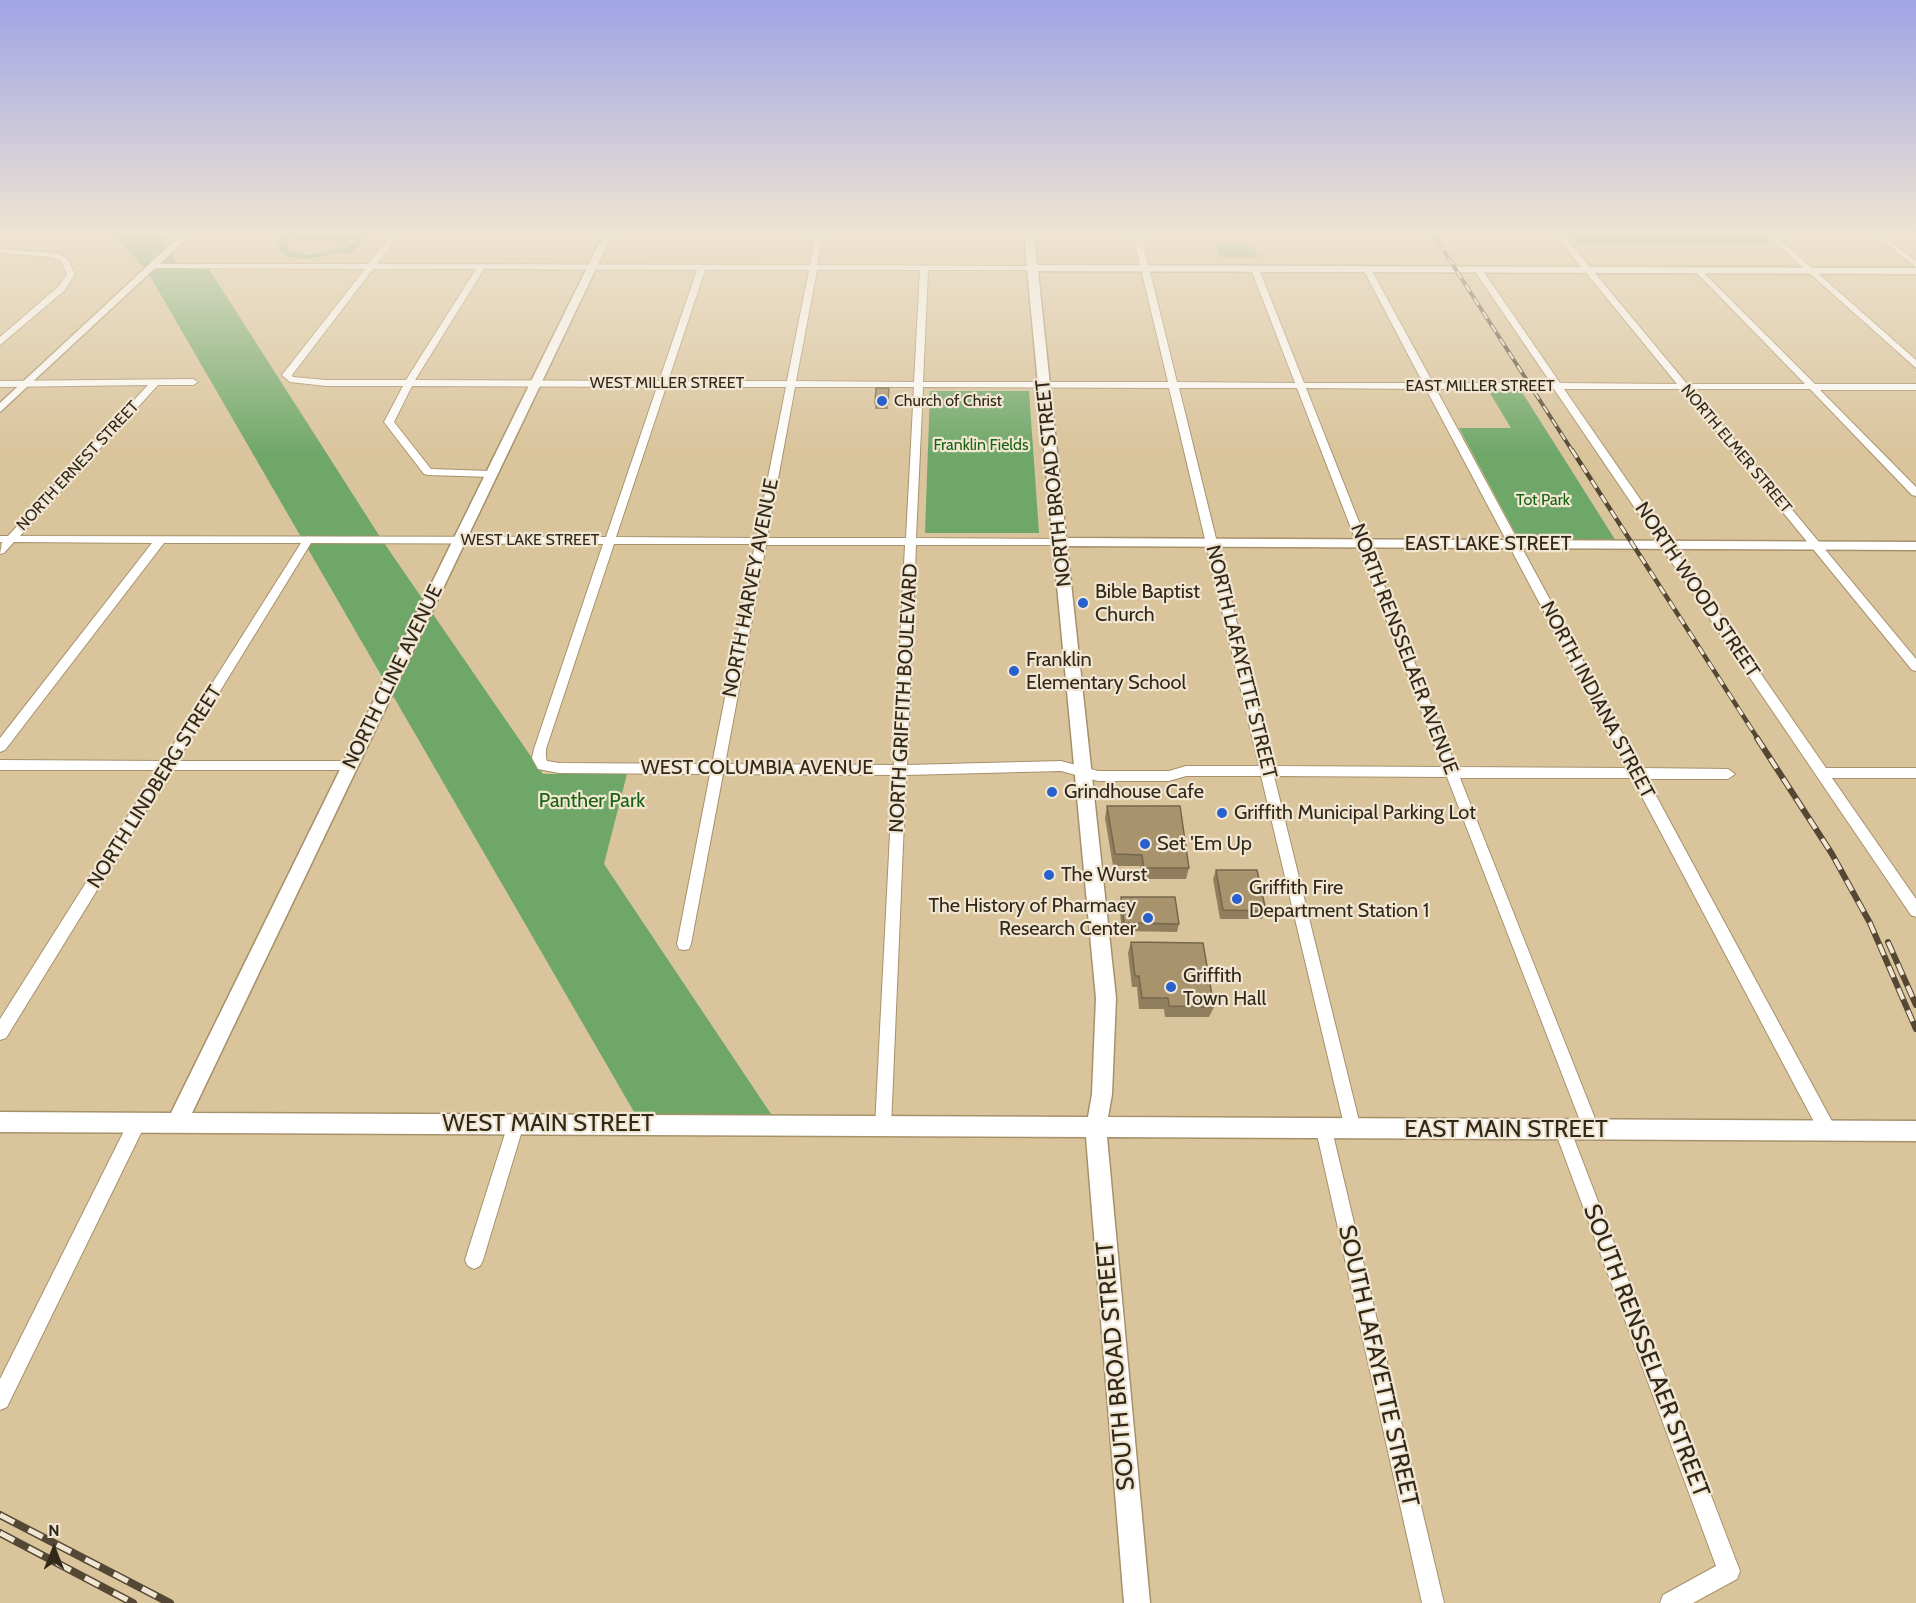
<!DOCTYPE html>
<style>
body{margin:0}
#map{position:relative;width:1916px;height:1603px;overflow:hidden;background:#dac49c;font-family:Cabin,sans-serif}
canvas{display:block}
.north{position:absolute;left:24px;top:1519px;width:60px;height:60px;-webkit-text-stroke:4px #f1e6d2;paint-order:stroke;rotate:0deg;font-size:16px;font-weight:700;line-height:24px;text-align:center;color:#312819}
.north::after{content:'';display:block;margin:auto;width:21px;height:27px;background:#312819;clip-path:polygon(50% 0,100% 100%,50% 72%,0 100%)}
</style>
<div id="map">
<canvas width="1916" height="1603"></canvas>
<div class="north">N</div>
</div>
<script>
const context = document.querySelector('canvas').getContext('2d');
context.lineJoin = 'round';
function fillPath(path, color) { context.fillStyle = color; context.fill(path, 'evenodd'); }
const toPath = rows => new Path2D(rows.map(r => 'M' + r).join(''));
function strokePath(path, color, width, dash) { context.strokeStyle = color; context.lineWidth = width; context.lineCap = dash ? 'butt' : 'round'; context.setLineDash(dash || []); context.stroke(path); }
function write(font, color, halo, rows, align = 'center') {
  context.font = font + ' Cabin,sans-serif'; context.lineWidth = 4.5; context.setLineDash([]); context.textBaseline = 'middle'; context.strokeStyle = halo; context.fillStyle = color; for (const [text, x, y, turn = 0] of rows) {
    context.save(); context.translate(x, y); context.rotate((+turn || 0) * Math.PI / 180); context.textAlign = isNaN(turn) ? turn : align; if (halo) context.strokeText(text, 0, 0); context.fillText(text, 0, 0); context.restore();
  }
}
fillPath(toPath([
 [110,231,156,231,170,249,178,267,207,266,382,540,543,774,627,774,604,864,779,1126,641,1124,147,271],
 [289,231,298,231,289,241,289,249,307,255,342,248,352,243,363,231,371,231,352,254,344,254,344,252,307,259,289,257,279,251,278,243],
 [305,231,356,231,347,242,295,242],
 [1566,231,1756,231,1772,245,1578,245],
 [1216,245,1254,246,1258,257,1219,257],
 [1520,389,1616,541,1519,540,1459,428,1511,428,1488,390],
 [930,391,1029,391,1039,533,925,533]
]), '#6fa769');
const minor = toPath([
 [394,231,402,231,377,264,810,265,816,231,824,231,817,265,1032,266,1035,266,1035,270,928,270,923,382,1168,382,1132,231,1140,231,1177,382,1295,383,1251,269,1255,267,1259,269,1304,383,1423,383,1363,269,1367,267,1371,269,1433,383,1551,383,1474,270,1478,268,1481,268,1560,383,1677,384,1552,231,1560,231,1687,384,1805,384,1696,272,1695,270,1699,268,1815,384,1916,384,1916,390,1820,390,1916,487,1916,496,1912,495,1810,389,1692,389,1916,659,1916,671,1912,670,1682,389,1564,389,1826,768,1916,768,1916,778,1832,778,1916,899,1916,917,1911,915,1554,389,1436,389,1641,768,1728,769,1735,774,1728,779,1647,779,1834,1125,1836,1131,1834,1137,1828,1139,1822,1137,1632,778,1460,778,1600,1131,1598,1137,1592,1139,1586,1137,1584,1131,1447,777,1274,776,1361,1129,1359,1135,1353,1137,1347,1135,1345,1129,1261,776,1186,776,1169,781,1098,781,1061,771,906,775,891,1127,889,1133,883,1135,877,1133,875,1127,893,775,723,774,691,944,689,949,684,950,679,949,677,944,710,774,559,773,538,769,532,758,534,749,603,544,311,543,177,761,350,761,357,766,355,770,171,770,6,1038,0,1040,0,1019,157,770,0,770,0,760,163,761,301,543,164,543,5,750,0,752,0,738,152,543,14,542,4,553,0,554,2,542,0,542,0,536,8,536,148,385,0,387,0,381,193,379,198,382,193,385,158,385,20,536,606,537,657,387,412,386,394,422,431,469,491,471,496,474,491,477,428,475,424,474,384,422,403,386,326,386,290,382,282,375,365,269,153,268,149,266,153,264,368,264,394,231],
 [373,269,476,269,406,380,326,380,293,377,292,375,373,269],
 [484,269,697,270,659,381,415,380,484,269],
 [705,270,809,270,787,381,668,381,705,270],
 [817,270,920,270,914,382,796,381,817,270],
 [666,387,786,387,756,538,616,537,666,387],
 [795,387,914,387,906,538,767,538,795,387],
 [923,387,1169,388,1259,766,1186,766,1169,771,1098,771,1061,761,907,765,916,545,1060,545,1065,542,1060,539,916,538,923,387],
 [1179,388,1297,388,1443,767,1272,766,1179,388],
 [1306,388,1426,389,1627,768,1456,767,1306,388],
 [614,544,755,544,712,764,559,763,547,761,546,758,546,749,614,544],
 [766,545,905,545,894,765,725,764,766,545],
 [1762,231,1770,231,1916,360,1916,368,1762,231],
 [1869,231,1877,231,1916,261,1916,267,1869,231],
 [0,249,57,253,67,258,75,274,65,290,0,345,0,337,59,286,67,274,61,261,52,257,0,253,0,249],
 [137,1115,143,1117,145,1123,143,1129,7,1407,0,1410,0,1379,131,1117,137,1115],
 [516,1116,522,1118,524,1124,483,1260,480,1266,474,1269,468,1266,465,1260,508,1124,510,1118,516,1116],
 [1324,1122,1330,1124,1332,1130,1444,1603,1422,1603,1316,1130,1318,1124,1324,1122],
 [1563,1123,1569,1125,1571,1131,1740,1571,1737,1579,1693,1603,1660,1603,1663,1595,1716,1566,1555,1131,1557,1125,1563,1123]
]);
const tertiary = toPath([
 [185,231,195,231,0,412,0,403,185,231],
 [605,231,614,231,192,1113,1088,1117,1092,1094,1096,998,1027,268,1024,231,1033,231,1037,265,1916,268,1916,274,1038,271,1066,538,1916,542,1916,550,1067,546,1116,998,1112,1094,1108,1117,1916,1121,1916,1141,1107,1137,1150,1603,1124,1603,1086,1137,0,1132,0,1112,171,1113,605,231]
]);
strokePath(minor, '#a7916b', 2);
strokePath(tertiary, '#a7916b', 3);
fillPath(minor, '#fff');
fillPath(tertiary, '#fff');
const railFar3 = toPath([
 [1431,231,1573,452]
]);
const railFar2 = toPath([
 [1572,450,1758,739]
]);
const railFar1 = toPath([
 [1757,738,1832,854,1870,923,1916,1029],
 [1888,942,1916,1005]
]);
const rail = toPath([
 [0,1515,170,1603],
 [0,1533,133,1603]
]);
strokePath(railFar3, '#544834', 4);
strokePath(railFar2, '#544834', 4.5);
strokePath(railFar1, '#544834', 6);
strokePath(rail, '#544834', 8);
strokePath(railFar3, '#f1e6d2', 2, [8]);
strokePath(railFar2, '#f1e6d2', 3, [9]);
strokePath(railFar1, '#f1e6d2', 4, [12]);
strokePath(rail, '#f1e6d2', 5, [16]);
fillPath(toPath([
 [889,388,888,409,875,409,875,403],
 [1107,806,1189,868,1186,879,1142,879,1140,866,1113,866,1105,818],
 [1216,870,1266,911,1262,919,1220,919,1213,879],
 [1121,897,1179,924,1177,932,1122,931,1119,905],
 [1131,942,1214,1007,1209,1017,1165,1017,1164,1009,1139,1009,1137,987,1132,987,1128,953]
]), '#907e5e');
const building = toPath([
 [876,388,889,388,888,403,875,403,876,388],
 [1107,806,1180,806,1189,868,1144,868,1142,855,1115,854,1107,806],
 [1216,870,1257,870,1266,911,1223,910,1216,870],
 [1121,897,1175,897,1179,924,1124,923,1121,897],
 [1131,942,1203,943,1214,1007,1169,1006,1168,998,1142,998,1139,976,1135,976,1131,942]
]);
fillPath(building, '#a8936d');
strokePath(building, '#76674c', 1.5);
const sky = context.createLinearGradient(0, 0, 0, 455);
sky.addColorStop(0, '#a0a4e5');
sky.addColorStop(0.51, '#eee4d2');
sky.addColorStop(1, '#eee4d200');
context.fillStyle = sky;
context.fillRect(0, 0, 1916, 455);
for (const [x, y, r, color] of [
 [882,401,6,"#2860ce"],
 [1083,603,6,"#2860ce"],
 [1014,671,6,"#2860ce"],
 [1052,792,6,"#2860ce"],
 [1222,813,6,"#2860ce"],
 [1145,844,6,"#2860ce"],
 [1049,875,6,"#2860ce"],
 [1237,899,6,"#2860ce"],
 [1148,918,6,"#2860ce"],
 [1171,987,6,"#2860ce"]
]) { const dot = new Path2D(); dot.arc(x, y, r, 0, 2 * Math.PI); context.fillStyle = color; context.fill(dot); strokePath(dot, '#f1e6d2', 2); }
write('16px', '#312819', '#f1e6d2', [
 ["WEST MILLER STREET",667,383],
 ["EAST MILLER STREET",1480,386],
 ["NORTH ELMER STREET",1736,449,50],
 ["NORTH ERNEST STREET",78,466,-47],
 ["WEST LAKE STREET",530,540]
]);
write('16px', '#312819', '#f1e6d2', [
 ["Church of Christ",894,401]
], 'left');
write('16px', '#186311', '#f1e6d2', [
 ["Franklin Fields",981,445],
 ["Tot Park",1543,500]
]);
write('20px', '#312819', '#f1e6d2', [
 ["NORTH BROAD STREET",1054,483,-96],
 ["EAST LAKE STREET",1488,544],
 ["NORTH HARVEY AVENUE",751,588,-79],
 ["NORTH WOOD STREET",1697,590,56],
 ["NORTH RENSSELAER AVENUE",1404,649,69],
 ["NORTH LAFAYETTE STREET",1241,662,76],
 ["NORTH CLINE AVENUE",393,677,-64],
 ["NORTH GRIFFITH BOULEVARD",904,698,-87],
 ["NORTH INDIANA STREET",1597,700,62],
 ["WEST COLUMBIA AVENUE",757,768],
 ["NORTH LINDBERG STREET",155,787,-58]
]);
write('20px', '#312819', '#f1e6d2', [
 ["Bible Baptist",1095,592],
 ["Church",1095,615],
 ["Franklin",1026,660],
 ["Elementary School",1026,683],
 ["Grindhouse Cafe",1064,792],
 ["Griffith Municipal Parking Lot",1234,813],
 ["Set 'Em Up",1157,844],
 ["The Wurst",1061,875],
 ["Griffith Fire",1249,888],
 ["Department Station 1",1249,911],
 ["The History of Pharmacy",1136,906,"right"],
 ["Research Center",1136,929,"right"],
 ["Griffith",1183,976],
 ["Town Hall",1183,999]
], 'left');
write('20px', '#186311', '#f1e6d2', [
 ["Panther Park",592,801]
]);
write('24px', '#312819', '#f1e6d2', [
 ["WEST MAIN STREET",548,1124],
 ["EAST MAIN STREET",1506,1130],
 ["SOUTH RENSSELAER STREET",1646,1351,69],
 ["SOUTH BROAD STREET",1116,1366,-95],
 ["SOUTH LAFAYETTE STREET",1378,1366,77]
]);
</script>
